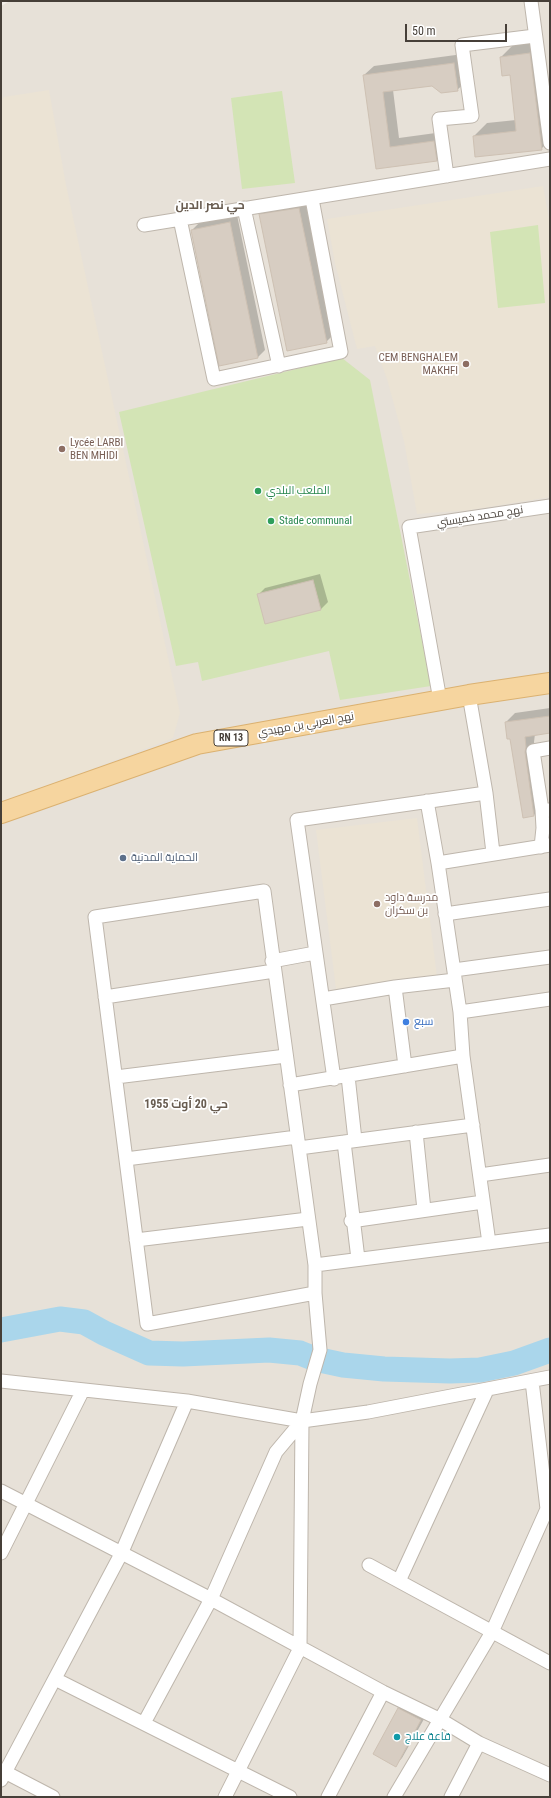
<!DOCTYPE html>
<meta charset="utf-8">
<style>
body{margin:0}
#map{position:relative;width:551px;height:1798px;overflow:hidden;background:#f3efe9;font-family:"Roboto Condensed",sans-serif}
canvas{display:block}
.frame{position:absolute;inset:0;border:2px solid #463f38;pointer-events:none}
.scale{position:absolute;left:405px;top:24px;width:102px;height:18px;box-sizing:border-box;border:2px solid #463f38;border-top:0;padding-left:5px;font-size:12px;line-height:14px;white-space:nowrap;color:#463f38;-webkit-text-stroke:3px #fff;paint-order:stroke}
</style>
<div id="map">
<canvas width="551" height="1798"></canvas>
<div class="frame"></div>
<div class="scale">50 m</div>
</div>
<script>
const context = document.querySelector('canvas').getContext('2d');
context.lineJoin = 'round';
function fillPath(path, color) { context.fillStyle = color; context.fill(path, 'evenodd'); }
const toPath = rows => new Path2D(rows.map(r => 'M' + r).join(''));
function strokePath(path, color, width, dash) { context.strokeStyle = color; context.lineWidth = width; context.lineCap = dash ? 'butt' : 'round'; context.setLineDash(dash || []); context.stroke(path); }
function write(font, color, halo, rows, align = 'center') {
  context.font = font + ' "Roboto Condensed",Cairo,sans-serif'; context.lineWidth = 3.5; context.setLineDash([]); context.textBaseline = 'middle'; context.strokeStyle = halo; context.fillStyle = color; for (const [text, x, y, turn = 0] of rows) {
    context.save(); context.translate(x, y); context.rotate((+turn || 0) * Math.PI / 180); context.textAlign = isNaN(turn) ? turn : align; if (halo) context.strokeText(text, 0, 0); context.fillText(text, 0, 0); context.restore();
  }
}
fillPath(toPath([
 [10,1,550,1,550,1797,1,1797,1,6]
]), '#e7e1d8');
fillPath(toPath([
 [49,90,66,185,180,713,173,738,1,804,1,100,4,97],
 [543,186,550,225,550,497,470,510,417,514,404,441,387,379,375,346,357,349,335,263,327,219],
 [417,818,437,977,336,989,316,830]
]), '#ebe3d4');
fillPath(toPath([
 [282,91,295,183,242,189,231,98],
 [538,225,545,303,498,308,490,232],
 [342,358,370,380,431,686,340,700,329,651,202,681,198,662,176,666,119,412]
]), '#d3e4b5');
fillPath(toPath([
 [543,41,550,140,541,149,474,136,487,123,516,120,511,74,501,57,514,44],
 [463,54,467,81,457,90,432,85,393,90,399,138,443,132,446,151,436,160,377,168,364,75,374,66],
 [305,201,333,335,326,342,260,215,267,208],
 [237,215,265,350,258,357,192,230,199,223],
 [320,574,328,602,321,609,258,595,265,588],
 [550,708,550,732,535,734,534,742,543,806,534,815,506,722,515,713],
 [406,1702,428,1712,402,1758,395,1766,399,1709]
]), '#0003');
strokePath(toPath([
 [1,1330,60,1319,84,1322,104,1333,149,1353,183,1354,269,1350,300,1353,315,1359,343,1365,384,1369,450,1371,480,1370,514,1363,550,1350]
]), '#aad6eb', 25);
const building = toPath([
 [530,53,542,150,475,157,473,136,516,131,510,75,502,76,500,57,530,53],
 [454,63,458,91,441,93,432,86,383,92,390,147,434,141,437,161,376,169,363,75,454,63],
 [299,208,327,343,287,351,259,214,299,208],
 [230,222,258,358,219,366,191,230,230,222],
 [313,580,321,610,265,624,257,594,313,580],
 [550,716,550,733,525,737,526,747,525,752,534,816,523,818,510,739,507,739,505,722,550,716],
 [398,1708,421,1720,396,1767,373,1754,398,1708]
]);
fillPath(building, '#d7cdc2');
strokePath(building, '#cec1b3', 1);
const street = toPath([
 [531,1,550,143],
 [447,176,439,119,472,116,462,45,535,36],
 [244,208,279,366],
 [180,219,214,379,341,352,312,199],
 [144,225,550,159],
 [469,695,486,793,493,853],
 [440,700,409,527,550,506],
 [427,801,438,863],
 [542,810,533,751,550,748],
 [541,847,543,828,542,810,550,810],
 [445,914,550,899],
 [272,961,315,953],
 [454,970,550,957],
 [395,987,405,1066],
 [105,997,274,971],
 [323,999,395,987,455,980],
 [460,1012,550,999],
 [348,1076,355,1140],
 [116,1077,286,1056],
 [334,1079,297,820,486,793],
 [290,1085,463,1056],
 [416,1132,424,1210],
 [344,1142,358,1259],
 [299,1148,473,1125],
 [126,1159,297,1137],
 [480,1175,550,1165],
 [351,1221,483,1202],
 [136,1240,308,1219],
 [489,1243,463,1056,460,1012,438,863,550,845],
 [315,1265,550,1235],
 [1,1381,187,1401,302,1421,368,1412,550,1377],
 [532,1381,547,1509,550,1511],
 [1,1491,211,1599,383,1692,441,1720,479,1743,550,1775],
 [1,1553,83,1390],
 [369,1565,550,1663],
 [399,1581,487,1390],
 [55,1679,290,1797],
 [144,1723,211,1599,276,1452,302,1421],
 [1,1770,53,1797],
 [1,1780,121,1554,187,1401],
 [225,1797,300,1648,302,1421,310,1384,320,1350,315,1293,315,1265,264,891,95,917,147,1324,315,1293],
 [328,1797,383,1692],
 [394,1797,492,1632,547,1509],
 [451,1797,479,1743]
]);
const primary = toPath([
 [1,813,197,744,469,695,550,683]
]);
strokePath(street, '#beb6ac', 15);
strokePath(primary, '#dbb170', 22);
strokePath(street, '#fff', 13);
strokePath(primary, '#f6d59f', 20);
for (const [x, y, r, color] of [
 [466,364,4,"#8d6e63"],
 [62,449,4,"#8d6e63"],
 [258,491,4,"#2e9e5b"],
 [271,521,4,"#2e9e5b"],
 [123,858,4,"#5c6f8a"],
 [377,904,4,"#8d6e63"],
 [406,1022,4,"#3f7fe0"],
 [397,1737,4,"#0f9aa8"]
]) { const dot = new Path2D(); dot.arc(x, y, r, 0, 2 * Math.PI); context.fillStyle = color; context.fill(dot); strokePath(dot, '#fff', 1.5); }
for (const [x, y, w] of [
 [231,738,34]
]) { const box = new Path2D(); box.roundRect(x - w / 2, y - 8, w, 16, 3); context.fillStyle = '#fff'; context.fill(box); strokePath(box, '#463f38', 1); }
write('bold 10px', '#463f38', null, [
 ["RN 13",231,738]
]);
write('11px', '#785e54', '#fff', [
 ["CEM BENGHALEM",458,358,"right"],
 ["MAKHFI",458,371,"right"],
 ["Lycée LARBI",70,443],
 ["BEN MHIDI",70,456],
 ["مدرسة داود",385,898],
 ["بن سكران",385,911]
], 'left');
write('11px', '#27864d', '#fff', [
 ["الملعب البلدي",266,491],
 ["Stade communal",279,521]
], 'left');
write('11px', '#463f38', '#fff', [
 ["نهج محمد خميستي",480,517,-9],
 ["نهج العربي بن مهيدي",306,725,-10]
]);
write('11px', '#4e5e75', '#fff', [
 ["الحماية المدنية",131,858]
], 'left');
write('11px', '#366cbe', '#fff', [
 ["سبع",414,1022]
], 'left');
write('11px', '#0d838f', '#fff', [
 ["قاعة علاج",405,1737]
], 'left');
write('bold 12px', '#685c50', '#fff', [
 ["حي نصر الدين",210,206],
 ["حي 20 أوت 1955",186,1105]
]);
</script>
